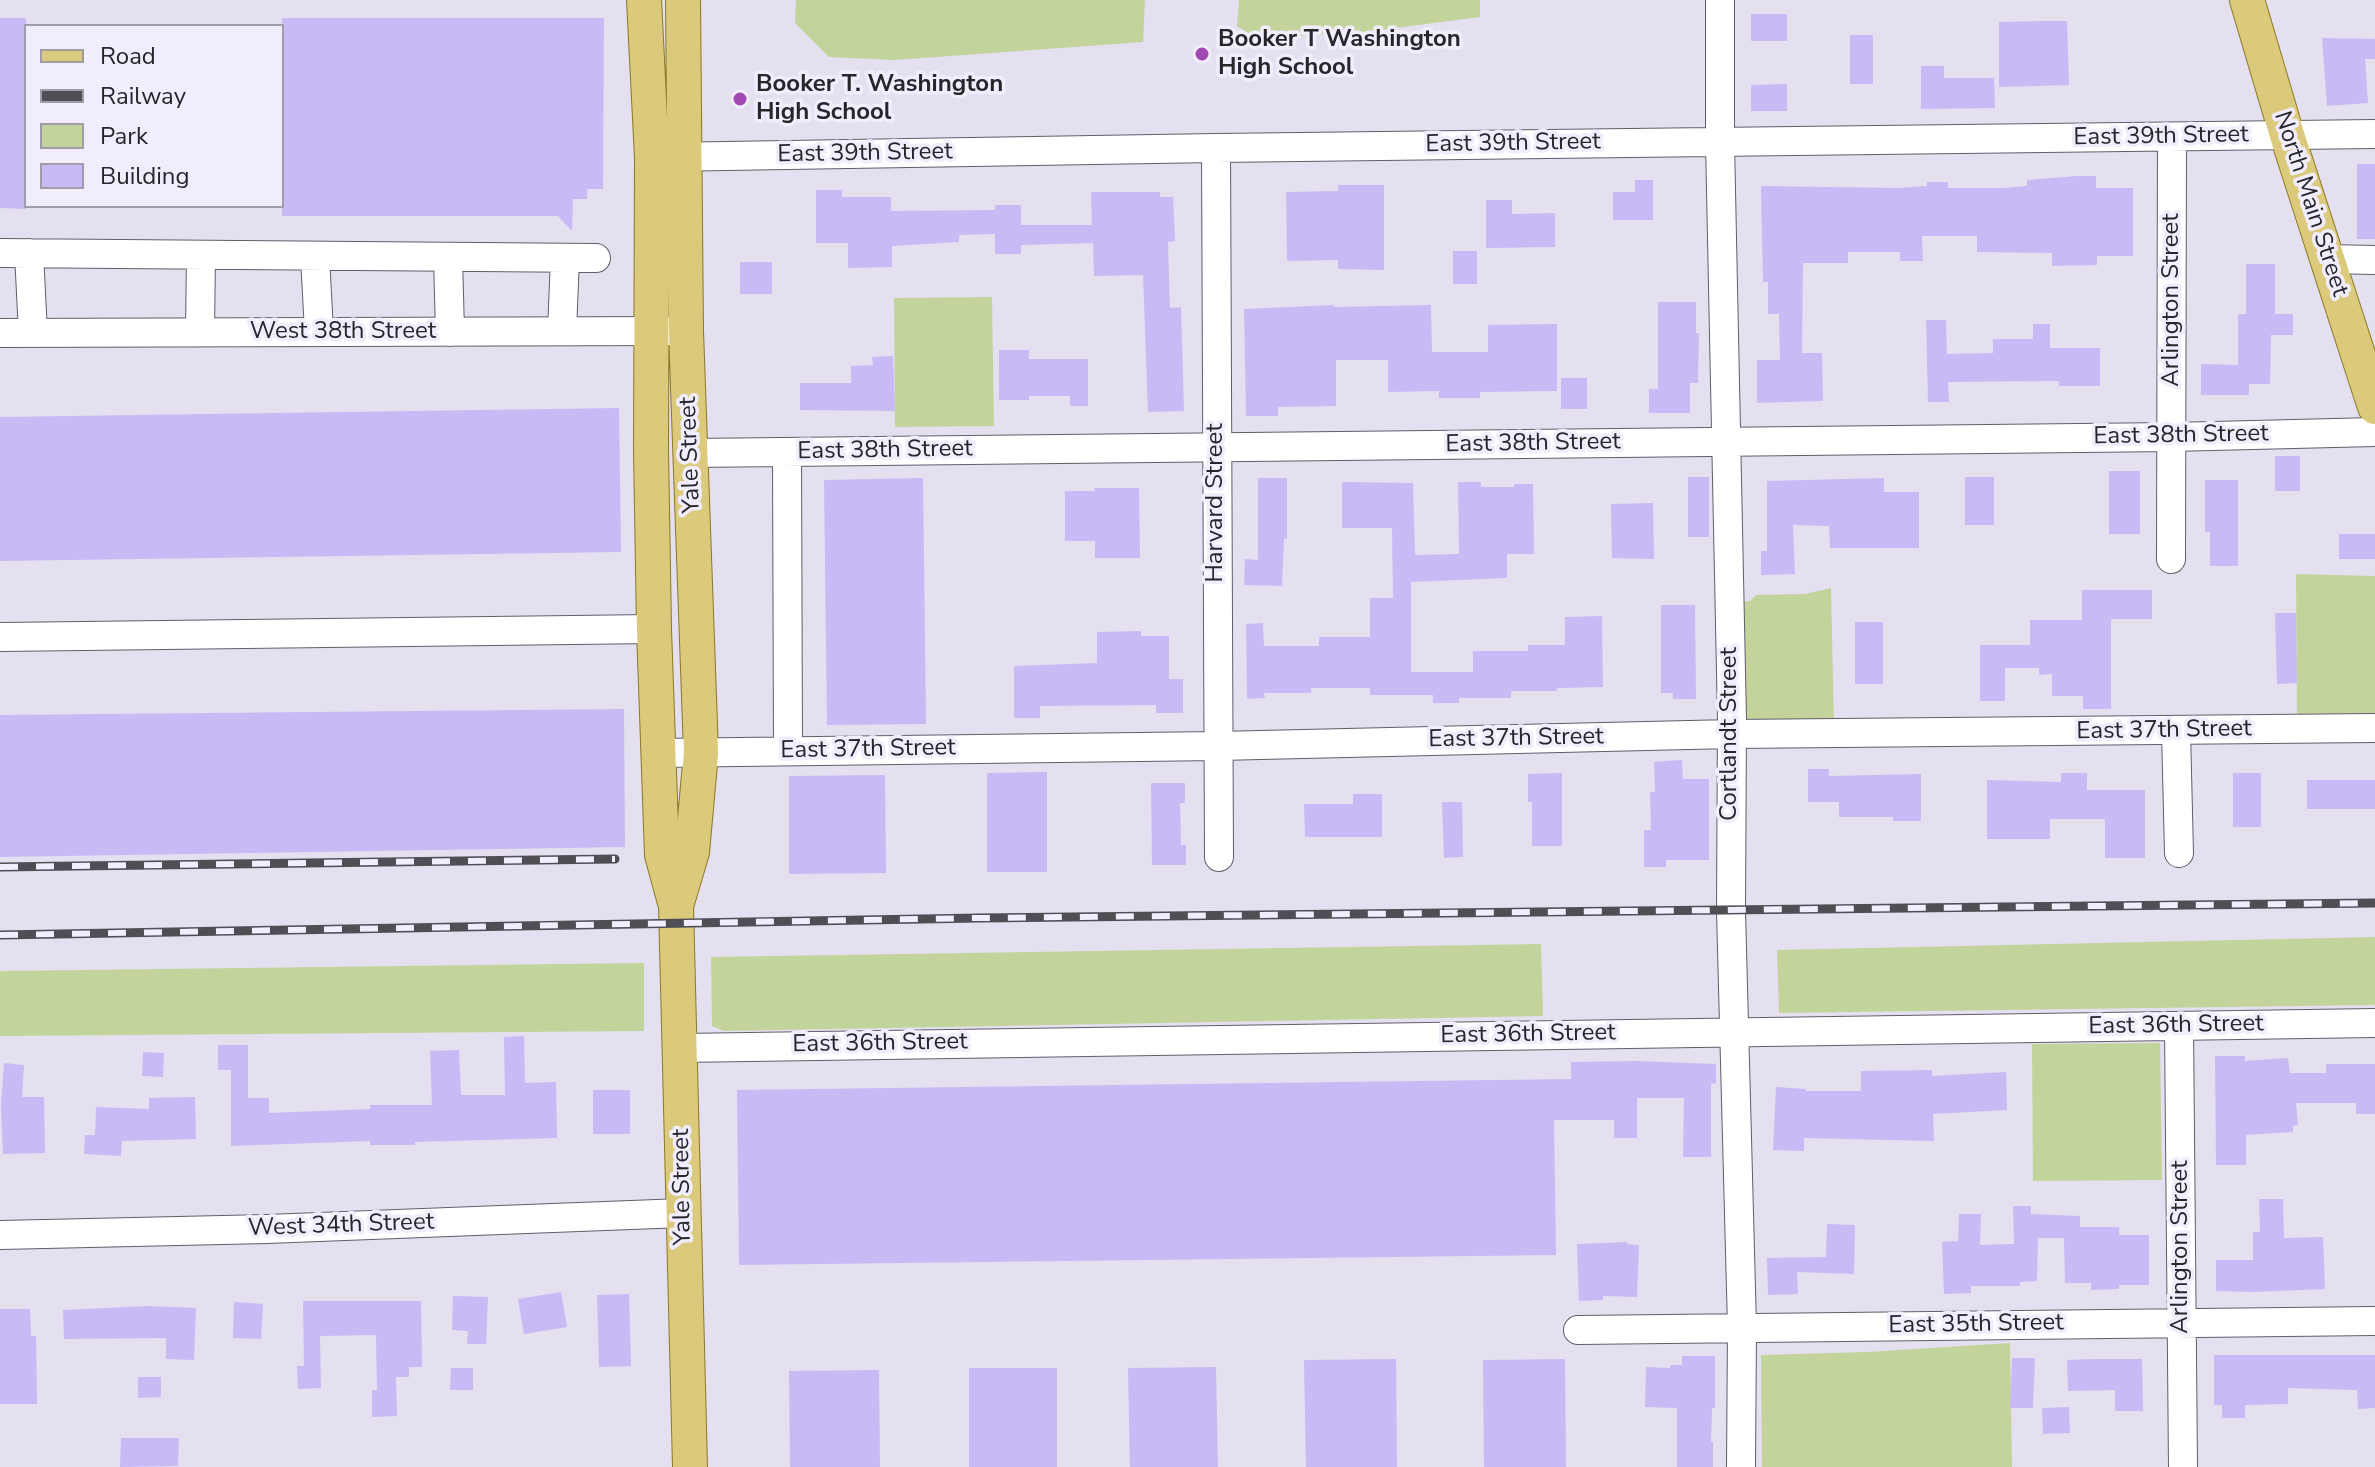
<!DOCTYPE html>
<style>
body{margin:0}
#map{position:relative;width:2375px;height:1467px;overflow:hidden;background:#e4e0ef;font-family:"Nunito Sans",sans-serif}
canvas{display:block}
.legend{position:absolute;left:24px;top:24px;width:260px;height:184px;box-sizing:border-box;background:#f1edfd;border:2px solid #a09da9;margin:0;padding:10px 14px;list-style:none;font-size:24px;color:#27262b}
.legend li{display:flex;align-items:center;gap:16px;height:40px}
.legend b{width:40px;border:2px solid #a09da9}
</style>
<div id="map">
<canvas width="2375" height="1467"></canvas>
<ul class="legend">
<li><b style="height:10px;background:#dbc97c"></b>Road</li>
<li><b style="height:10px;background:#4f4e55"></b>Railway</li>
<li><b style="height:22px;background:#c2d49c"></b>Park</li>
<li><b style="height:22px;background:#c9b9f5"></b>Building</li>
</ul>
</div>
<script>
const context = document.querySelector('canvas').getContext('2d');
context.lineJoin = 'round';
function fillPath(path, color) { context.fillStyle = color; context.fill(path, 'evenodd'); }
const toPath = rows => new Path2D(rows.map(r => 'M' + r).join(''));
function strokePath(path, color, width, dash) { context.strokeStyle = color; context.lineWidth = width; context.lineCap = dash ? 'butt' : 'round'; context.setLineDash(dash || []); context.stroke(path); }
function write(font, color, halo, rows, align = 'center') {
  context.font = font + ' "Nunito Sans",sans-serif'; context.lineWidth = 7; context.setLineDash([]); context.textBaseline = 'middle'; context.strokeStyle = halo; context.fillStyle = color; for (const [text, x, y, turn = 0] of rows) {
    context.save(); context.translate(x, y); context.rotate((+turn || 0) * Math.PI / 180); context.textAlign = isNaN(turn) ? turn : align; if (halo) context.strokeText(text, 0, 0); context.fillText(text, 0, 0); context.restore();
  }
}
fillPath(toPath([
 [796,0,1145,0,1143,42,895,60,829,57,795,23],
 [1239,0,1480,0,1480,17,1357,33,1255,38,1237,26],
 [992,297,994,426,895,427,894,298],
 [2296,574,2375,576,2375,713,2297,714],
 [1831,588,1834,725,1748,725,1742,718,1739,602,1750,601,1756,595,1805,594],
 [2375,937,2375,1005,1779,1013,1777,950],
 [1541,944,1543,1016,724,1031,712,1026,711,957],
 [644,963,644,1031,0,1036,0,971],
 [2160,1043,2162,1180,2033,1181,2032,1044],
 [2010,1343,2012,1467,1762,1467,1761,1355,1867,1352]
]), '#c2d49c');
fillPath(toPath([
 [1751,14,1787,14,1787,41,1751,41],
 [0,18,26,18,26,209,0,208],
 [282,18,604,18,603,189,587,189,587,199,573,199,572,231,558,216,282,216],
 [2044,21,2067,21,2069,85,1999,87,1999,22],
 [1850,35,1873,35,1873,84,1850,84],
 [2322,38,2375,39,2375,59,2365,59,2368,103,2327,106],
 [1921,66,1944,66,1944,78,1994,78,1995,108,1921,109],
 [1787,84,1787,111,1751,111,1751,85],
 [2357,164,2375,164,2375,239,2357,239],
 [2076,176,2096,176,2096,188,2133,188,2133,256,2097,256,2097,265,2052,266,2052,253,1977,252,1977,236,1922,236,1923,261,1900,261,1900,252,1848,252,1848,263,1803,263,1802,353,1822,353,1823,401,1757,403,1757,360,1780,360,1779,314,1768,314,1768,282,1763,282,1761,186,1899,188,1927,186,1927,182,1948,182,1948,188,2003,188,2027,186,2027,180],
 [1635,180,1653,180,1653,220,1613,220,1613,192,1635,192],
 [1338,185,1384,185,1384,270,1338,269,1338,260,1287,261,1286,192,1338,191],
 [816,190,842,190,842,197,891,197,891,211,995,210,995,205,1021,205,1021,225,1092,225,1091,192,1160,192,1160,197,1173,197,1175,241,1168,242,1170,308,1181,307,1184,411,1148,412,1143,275,1094,276,1093,243,1021,245,1021,254,995,254,995,234,959,235,959,242,892,246,892,267,848,268,848,243,816,243],
 [1486,200,1512,200,1512,214,1555,213,1555,247,1486,248],
 [1453,251,1477,251,1477,284,1453,284],
 [740,262,772,262,772,294,740,294],
 [2246,264,2275,264,2275,314,2293,314,2293,335,2271,335,2270,384,2249,384,2249,395,2201,395,2201,364,2238,365,2238,314,2246,314],
 [1658,302,1696,302,1696,333,1699,333,1698,383,1690,383,1690,413,1649,413,1649,389,1658,389],
 [1334,305,1334,307,1431,305,1432,352,1488,352,1488,325,1557,324,1557,391,1480,392,1480,398,1439,398,1439,391,1388,392,1388,360,1336,360,1336,406,1278,407,1278,416,1246,416,1244,309],
 [1926,320,1946,320,1947,354,1993,353,1993,339,2033,339,2033,324,2050,324,2050,348,2100,348,2100,386,2059,386,2059,381,1948,382,1949,402,1928,402],
 [999,350,1029,350,1029,359,1088,359,1088,406,1070,406,1070,396,1029,396,1029,400,999,400],
 [893,356,895,411,800,410,800,383,851,383,851,366,873,365,872,357],
 [1561,378,1587,378,1587,409,1561,409],
 [619,408,621,552,0,561,0,417],
 [2275,456,2300,456,2300,491,2275,491],
 [2109,471,2140,471,2140,534,2109,534],
 [1688,477,1709,477,1709,537,1688,537],
 [1965,477,1994,477,1994,525,1965,525],
 [923,478,926,724,827,725,824,480],
 [1258,478,1287,478,1287,539,1284,539,1282,586,1244,585,1245,559,1258,560],
 [1884,478,1884,492,1919,492,1919,548,1830,548,1829,526,1793,525,1795,574,1761,575,1761,551,1767,551,1767,481],
 [2205,480,2238,480,2238,566,2210,566,2210,532,2205,532],
 [1342,482,1413,483,1415,555,1459,554,1458,482,1481,482,1481,487,1514,487,1514,484,1533,484,1534,554,1507,554,1507,578,1411,582,1411,672,1473,672,1473,651,1528,651,1528,645,1565,645,1565,617,1602,616,1603,687,1557,688,1557,691,1511,691,1511,698,1459,698,1459,703,1433,703,1433,695,1370,695,1370,688,1311,688,1311,693,1264,693,1265,698,1247,699,1246,624,1263,623,1264,646,1319,646,1319,637,1370,637,1370,598,1393,598,1392,528,1342,528],
 [1094,488,1139,488,1140,558,1095,558,1095,541,1065,541,1065,491,1095,491],
 [1653,503,1654,559,1612,558,1611,504],
 [2339,534,2375,534,2375,559,2339,559],
 [2082,590,2152,590,2152,619,2111,619,2111,709,2083,709,2083,696,2052,696,2052,674,2039,675,2039,668,2005,668,2005,701,1980,701,1980,645,2030,645,2030,620,2082,620],
 [1661,605,1695,605,1696,699,1673,699,1673,693,1661,693],
 [2275,613,2296,613,2297,683,2277,684],
 [1855,622,1883,622,1883,684,1855,684],
 [1141,631,1141,636,1169,636,1169,679,1183,679,1183,713,1156,713,1156,705,1040,706,1040,718,1014,718,1014,666,1097,663,1097,632],
 [624,709,625,847,0,857,0,715],
 [1682,760,1683,779,1709,779,1709,860,1666,860,1666,867,1644,867,1644,830,1651,830,1650,792,1655,792,1654,762],
 [1808,769,1829,769,1829,776,1921,774,1921,821,1893,821,1893,817,1839,817,1839,802,1808,802],
 [1047,772,1047,872,987,872,987,773],
 [1562,773,1562,846,1532,846,1532,802,1528,802,1528,774],
 [2061,773,2087,773,2087,790,2145,790,2145,858,2105,858,2105,819,2050,819,2050,839,1987,839,1987,780,2061,782],
 [2233,773,2261,773,2261,827,2233,827],
 [885,775,886,873,789,874,789,776],
 [2307,780,2375,780,2375,809,2307,809],
 [1151,783,1185,783,1185,803,1180,803,1181,845,1186,845,1186,865,1152,865],
 [1353,794,1382,794,1382,837,1305,837,1304,804,1353,804],
 [1442,802,1462,802,1463,857,1444,858],
 [524,1036,525,1083,556,1082,557,1138,415,1142,415,1145,370,1145,370,1141,231,1146,231,1070,218,1070,218,1045,248,1045,248,1098,269,1098,269,1113,370,1109,370,1105,432,1105,430,1051,459,1050,461,1095,505,1095,504,1037],
 [143,1052,164,1053,163,1077,142,1076],
 [2215,1056,2245,1056,2245,1061,2288,1058,2290,1073,2326,1073,2326,1064,2375,1064,2375,1114,2356,1114,2356,1103,2296,1103,2298,1125,2293,1126,2293,1132,2246,1135,2246,1165,2216,1165],
 [1637,1061,1716,1064,1716,1084,1711,1083,1711,1157,1683,1157,1684,1098,1637,1098,1637,1138,1614,1138,1614,1120,1554,1120,1556,1255,739,1265,737,1090,1571,1079,1571,1062],
 [4,1063,24,1065,22,1097,44,1097,45,1153,3,1154,1,1105],
 [1932,1070,1932,1076,2006,1072,2007,1110,1933,1114,1934,1141,1804,1138,1804,1151,1773,1150,1776,1087,1806,1089,1806,1091,1861,1091,1861,1071],
 [593,1090,630,1090,630,1134,593,1134],
 [195,1097,196,1139,122,1141,121,1156,84,1154,85,1135,95,1135,96,1107,149,1109,149,1098],
 [2259,1199,2283,1199,2284,1238,2323,1237,2325,1289,2254,1292,2216,1291,2216,1260,2253,1260,2253,1232,2260,1232],
 [2013,1206,2031,1206,2031,1214,2080,1216,2080,1227,2119,1227,2119,1235,2149,1235,2149,1285,2119,1285,2119,1289,2091,1290,2091,1283,2065,1283,2064,1238,2038,1238,2037,1281,2020,1282,2020,1286,1971,1286,1971,1293,1944,1294,1942,1242,1958,1241,1959,1214,1981,1214,1980,1245,2014,1244],
 [1827,1224,1855,1225,1854,1274,1797,1272,1798,1294,1768,1295,1767,1258,1826,1257],
 [1627,1242,1627,1244,1639,1245,1637,1297,1603,1296,1603,1300,1579,1301,1577,1244],
 [561,1292,567,1327,524,1334,518,1299],
 [629,1294,631,1366,599,1367,597,1295],
 [453,1296,488,1297,486,1344,467,1344,468,1331,452,1330],
 [303,1301,421,1301,422,1367,409,1367,409,1377,396,1377,397,1416,372,1417,372,1390,377,1390,376,1335,320,1336,321,1388,298,1389,297,1366,304,1366],
 [234,1302,263,1304,261,1339,233,1338],
 [147,1306,196,1308,194,1360,166,1359,166,1338,64,1339,63,1310],
 [0,1309,30,1309,31,1336,36,1336,37,1404,0,1404],
 [2214,1355,2375,1355,2375,1408,2358,1409,2357,1390,2288,1388,2288,1404,2245,1405,2245,1418,2222,1418,2222,1405,2214,1405],
 [1682,1356,1715,1356,1715,1408,1712,1408,1711,1442,1713,1442,1713,1467,1677,1467,1677,1408,1645,1407,1646,1367,1670,1368,1670,1365,1682,1365],
 [2012,1358,2035,1358,2033,1408,2010,1408],
 [1396,1359,1397,1467,1306,1467,1304,1360],
 [1565,1359,1566,1467,1484,1467,1483,1360],
 [2093,1359,2142,1359,2143,1411,2115,1411,2115,1390,2068,1391,2067,1360],
 [1216,1367,1218,1467,1130,1467,1128,1368],
 [451,1368,473,1368,473,1390,450,1390],
 [969,1368,1057,1368,1057,1467,969,1467],
 [879,1370,880,1467,790,1467,789,1371],
 [138,1377,161,1377,161,1397,138,1398],
 [2069,1407,2070,1433,2043,1434,2042,1408],
 [121,1438,179,1438,178,1466,120,1467]
]), '#c9b9f5');
const minor = toPath([
 [1720,0,1720,142,1732,720,1731,911,1742,1327,1741,1467],
 [1216,148,1219,857],
 [665,157,1216,148,2375,134],
 [0,253,596,258],
 [29,253,33,333],
 [315,256,319,332],
 [448,257,450,332],
 [2327,259,2375,260],
 [562,331,565,258],
 [200,332,201,255],
 [0,333,673,331],
 [787,452,788,751],
 [691,453,2172,437,2375,432],
 [2171,559,2172,137],
 [0,637,654,629],
 [2176,731,2179,853],
 [658,753,1218,746,1732,734,2375,728],
 [2179,1026,2183,1467],
 [681,1048,2375,1023],
 [0,1235,267,1229,683,1213],
 [1578,1330,2375,1321]
]);
const major = toPath([
 [644,0,652,158,651,450,654,629,662,855,676,906,690,1467],
 [2247,0,2287,135,2375,407],
 [676,906,692,852,701,753,686,331,683,0]
]);
strokePath(minor, '#615e6b', 30);
strokePath(major, '#8c7927', 36);
strokePath(minor, '#fff', 28);
strokePath(major, '#dbc97c', 34);
const rail = toPath([
 [0,867,615,859],
 [0,935,979,918,2375,903]
]);
strokePath(rail, '#4f4e55', 9);
strokePath(rail, '#f1edfd', 6, [18]);
for (const [x, y, r, color] of [
 [1202,54,8,"#a248b4"],
 [740,99,8,"#a248b4"]
]) { const dot = new Path2D(); dot.arc(x, y, r, 0, 2 * Math.PI); context.fillStyle = color; context.fill(dot); strokePath(dot, '#f1edfd', 3); }
write('bold 24px', '#27262b', '#f1edfd', [
 ["Booker T Washington",1218,40],
 ["High School",1218,68],
 ["Booker T. Washington",756,85],
 ["High School",756,113]
], 'left');
write('24px', '#27262b', '#f1edfd', [
 ["East 39th Street",2161,137,-1],
 ["East 39th Street",1513,144,-1],
 ["East 39th Street",865,154,-1],
 ["North Main Street",2310,204,72],
 ["Arlington Street",2172,300,-90],
 ["West 38th Street",343,332],
 ["East 38th Street",2181,436,-1],
 ["East 38th Street",1533,444,-1],
 ["East 38th Street",885,451,-1],
 ["Yale Street",691,455,-92],
 ["Harvard Street",1216,503,-90],
 ["East 37th Street",2164,731,-1],
 ["Cortlandt Street",1730,734,-90],
 ["East 37th Street",1516,739,-1],
 ["East 37th Street",868,750,-1],
 ["East 36th Street",2176,1026,-1],
 ["East 36th Street",1528,1035,-1],
 ["East 36th Street",880,1044,-1],
 ["Yale Street",683,1187,-91],
 ["West 34th Street",341,1226,-2],
 ["Arlington Street",2181,1247,-90],
 ["East 35th Street",1976,1325,-1]
]);
</script>
